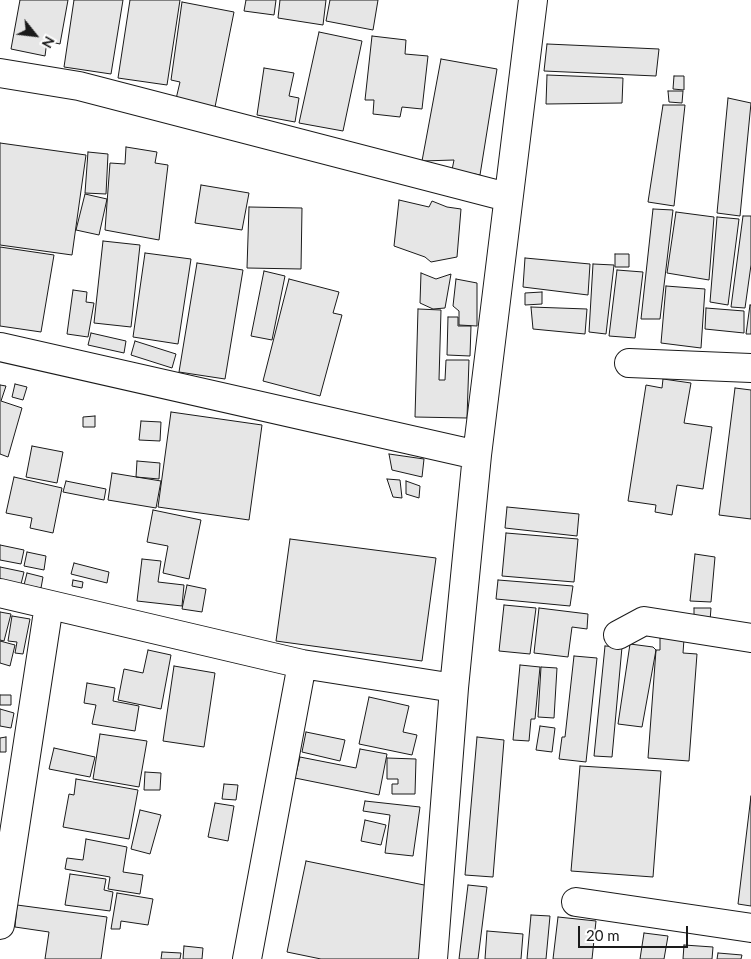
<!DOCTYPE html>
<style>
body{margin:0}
#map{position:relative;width:751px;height:959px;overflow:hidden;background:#fff;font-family:Lato,sans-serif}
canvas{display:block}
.north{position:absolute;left:10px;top:10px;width:50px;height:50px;-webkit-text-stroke:4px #fff;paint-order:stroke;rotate:119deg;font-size:14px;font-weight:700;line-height:20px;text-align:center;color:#1a1a1a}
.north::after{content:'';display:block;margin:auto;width:18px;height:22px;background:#1a1a1a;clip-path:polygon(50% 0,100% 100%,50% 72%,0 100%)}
.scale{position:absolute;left:578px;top:926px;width:110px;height:22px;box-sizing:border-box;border:2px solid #1a1a1a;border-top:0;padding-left:6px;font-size:15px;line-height:18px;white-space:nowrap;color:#1a1a1a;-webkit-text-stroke:4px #fff;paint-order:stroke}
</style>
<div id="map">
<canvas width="751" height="959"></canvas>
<div class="north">N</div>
<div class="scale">20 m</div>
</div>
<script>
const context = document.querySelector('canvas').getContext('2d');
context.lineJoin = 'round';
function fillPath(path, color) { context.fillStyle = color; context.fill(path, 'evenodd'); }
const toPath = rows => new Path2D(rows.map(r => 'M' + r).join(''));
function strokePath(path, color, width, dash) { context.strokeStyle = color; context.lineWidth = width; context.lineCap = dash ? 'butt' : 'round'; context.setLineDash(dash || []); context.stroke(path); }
const building = toPath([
 [20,0,68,0,60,44,47,41,45,56,11,49,20,0],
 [74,0,123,0,111,74,64,67,74,0],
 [130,0,180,0,167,85,118,78,130,0],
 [246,0,276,0,274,15,244,11,246,0],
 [280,0,326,0,323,25,278,18,280,0],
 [330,0,378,0,373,30,326,21,330,0],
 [182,2,234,12,215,107,176,99,180,82,171,80,182,2],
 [319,32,362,41,343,131,299,123,319,32],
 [372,36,406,40,405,54,428,56,422,109,402,107,400,117,373,114,374,100,365,100,372,36],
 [547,44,659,49,656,76,544,71,547,44],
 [441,59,497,69,480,175,452,170,454,160,422,161,441,59],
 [264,68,294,73,289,96,299,98,295,122,257,115,264,68],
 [547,75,623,78,622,103,546,104,547,75],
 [674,76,684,76,684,90,673,89,674,76],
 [668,91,683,91,682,103,669,102,668,91],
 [728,98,751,103,740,216,717,213,728,98],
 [663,105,685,105,674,206,648,202,663,105],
 [0,143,86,155,72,255,0,245,0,143],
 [126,147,157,152,155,163,168,165,159,240,105,230,110,163,125,164,126,147],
 [88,152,108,154,106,194,85,193,88,152],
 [201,185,249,193,242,230,195,223,201,185],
 [85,194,107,199,99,235,76,230,85,194],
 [399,200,429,207,432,201,447,207,461,209,457,257,431,262,425,257,394,246,399,200],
 [249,207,302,208,301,269,247,268,249,207],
 [653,209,673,210,660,319,641,319,653,209],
 [676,212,714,217,709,280,667,273,676,212],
 [743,216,751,216,751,265,745,308,731,307,743,216],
 [717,217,739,219,728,305,710,302,717,217],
 [103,241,140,245,131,327,94,323,103,241],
 [0,247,54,255,41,332,0,326,0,247],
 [145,253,191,259,178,344,133,337,145,253],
 [615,254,629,254,629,267,615,267,615,254],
 [525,258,590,264,588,295,523,287,525,258],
 [197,263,243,270,225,379,179,372,197,263],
 [593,264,614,265,606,334,589,332,593,264],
 [617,270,643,272,635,338,609,336,617,270],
 [264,271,285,276,272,340,251,336,264,271],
 [421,273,436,279,451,274,445,308,433,309,420,303,421,273],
 [289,279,339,292,333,313,342,315,320,396,263,381,289,279],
 [456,279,477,283,477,326,459,325,459,311,453,306,456,279],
 [666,286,705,289,701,348,661,343,666,286],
 [73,290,87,292,86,302,94,303,88,337,67,334,73,290],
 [542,292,542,304,525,305,525,293,542,292],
 [750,305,751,305,751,334,746,334,750,305],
 [531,307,587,309,585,334,533,329,531,307],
 [706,308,744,311,744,333,705,329,706,308],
 [418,309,441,310,439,380,445,380,446,360,469,360,467,418,415,417,418,309],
 [448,317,458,317,458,326,471,326,470,356,447,355,448,317],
 [91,333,126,341,124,353,88,345,91,333],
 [135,341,176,354,172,368,131,355,135,341],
 [663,379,691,383,684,423,712,427,703,489,677,485,672,515,655,512,656,505,628,501,646,385,662,388,663,379],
 [15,384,27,387,23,400,12,397,15,384],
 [0,385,6,386,1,401,22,408,8,457,0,454,0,385],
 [735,388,751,390,751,519,719,515,735,388],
 [171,412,262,425,249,520,158,507,171,412],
 [95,416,95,427,83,427,83,417,95,416],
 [141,421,161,422,160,441,139,440,141,421],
 [32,446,63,452,57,483,26,477,32,446],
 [389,454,424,459,422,477,392,470,389,454],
 [137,461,160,463,159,479,136,477,137,461],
 [112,473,161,481,156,508,108,500,112,473],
 [14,477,62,488,53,533,30,528,32,518,6,513,14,477],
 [387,479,400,480,402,498,393,497,387,479],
 [66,481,106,489,104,500,63,492,66,481],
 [406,481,420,486,419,498,406,494,406,481],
 [507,507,579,514,577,536,505,528,507,507],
 [153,510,201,520,189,579,163,573,168,546,147,542,153,510],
 [506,533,578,539,574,582,502,576,506,533],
 [290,539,436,558,422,661,276,641,290,539],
 [0,545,24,550,21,564,0,560,0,545],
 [27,552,46,556,44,570,24,566,27,552],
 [695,554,715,557,711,602,690,601,695,554],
 [142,559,161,561,158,582,184,585,182,606,137,601,142,559],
 [74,563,109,572,107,583,71,574,74,563],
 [0,567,24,572,20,588,0,584,0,567],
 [27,573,43,577,41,588,24,585,27,573],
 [73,580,83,582,82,588,72,586,73,580],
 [498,580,573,586,570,606,496,599,498,580],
 [187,585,206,589,202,612,182,609,187,585],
 [504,605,536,608,530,654,499,651,504,605],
 [539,608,588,614,587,629,572,627,568,657,534,653,539,608],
 [694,608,711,608,710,621,694,620,694,608],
 [0,612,11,614,4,641,0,640,0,612],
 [12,616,30,619,23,654,15,653,17,642,8,641,12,616],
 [660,638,684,639,683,653,697,654,689,761,648,758,656,650,660,650,660,638],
 [0,641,15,645,10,666,0,663,0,641],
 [630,644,653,647,656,650,642,727,618,724,630,644],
 [605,646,622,647,612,757,594,756,605,646],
 [148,650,171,655,161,709,118,700,124,669,143,673,148,650],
 [574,656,597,658,586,762,559,759,562,737,565,737,574,656],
 [520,665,540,667,535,719,531,719,529,741,513,740,520,665],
 [174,666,215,673,204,747,163,741,174,666],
 [541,667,557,668,554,718,538,717,541,667],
 [87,683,115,688,113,701,139,706,135,731,92,724,96,705,84,703,87,683],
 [0,695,11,695,11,705,0,705,0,695],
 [369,697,409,706,403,732,417,735,412,755,359,744,369,697],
 [0,709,14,713,11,728,0,726,0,709],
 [540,726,555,728,552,752,536,750,540,726],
 [306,732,345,740,340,761,302,752,306,732],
 [100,734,147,741,139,787,93,779,100,734],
 [6,737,6,752,0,752,0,738,6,737],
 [477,737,504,740,493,877,465,875,477,737],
 [54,748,95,757,90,777,49,769,54,748],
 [360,749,387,754,379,795,295,778,300,757,356,768,360,749],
 [387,758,416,759,415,794,392,794,392,784,398,784,398,779,387,779,387,758],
 [580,766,661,771,653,877,571,871,580,766],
 [145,772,161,773,160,790,144,790,145,772],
 [76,779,138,790,129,839,63,827,69,794,74,795,76,779],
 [224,784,238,785,236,800,222,799,224,784],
 [751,796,751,906,738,904,751,796],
 [365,801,420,807,413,856,385,853,390,815,363,811,365,801],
 [215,803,234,806,228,841,208,837,215,803],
 [140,810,161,815,150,854,131,849,140,810],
 [365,820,386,825,381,845,361,841,365,820],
 [86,839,127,847,123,872,143,875,140,894,108,889,110,877,65,869,67,858,83,860,86,839],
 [306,861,434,887,419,959,321,959,287,952,306,861],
 [70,874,106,879,104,890,113,892,110,911,65,905,70,874],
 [468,885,487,887,478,959,459,959,468,885],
 [117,893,153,899,148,925,121,921,120,929,111,929,117,893],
 [17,905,107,917,101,959,45,959,49,932,15,927,17,905],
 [531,915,550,916,546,959,527,959,531,915],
 [558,917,596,921,592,959,553,959,558,917],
 [487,931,523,934,521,959,485,959,487,931],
 [644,933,668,936,664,959,640,959,644,933],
 [684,945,713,947,712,959,683,959,684,945],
 [184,946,203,948,202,959,183,959,184,946],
 [162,952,181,953,180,959,161,959,162,952],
 [718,953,742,955,741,959,717,959,718,953]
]);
fillPath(building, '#e6e6e6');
strokePath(building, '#1a1a1a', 1);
const minor = toPath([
 [0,73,79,86,507,197],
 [0,347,477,455],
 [629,363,751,368],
 [0,593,302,664,454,688],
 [618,635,644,621,751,638],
 [576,902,751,928],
 [0,925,49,605],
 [247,959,302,664],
 [433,959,454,688,477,455,533,0]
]);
strokePath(minor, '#1a1a1a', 30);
strokePath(minor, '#fff', 28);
</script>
